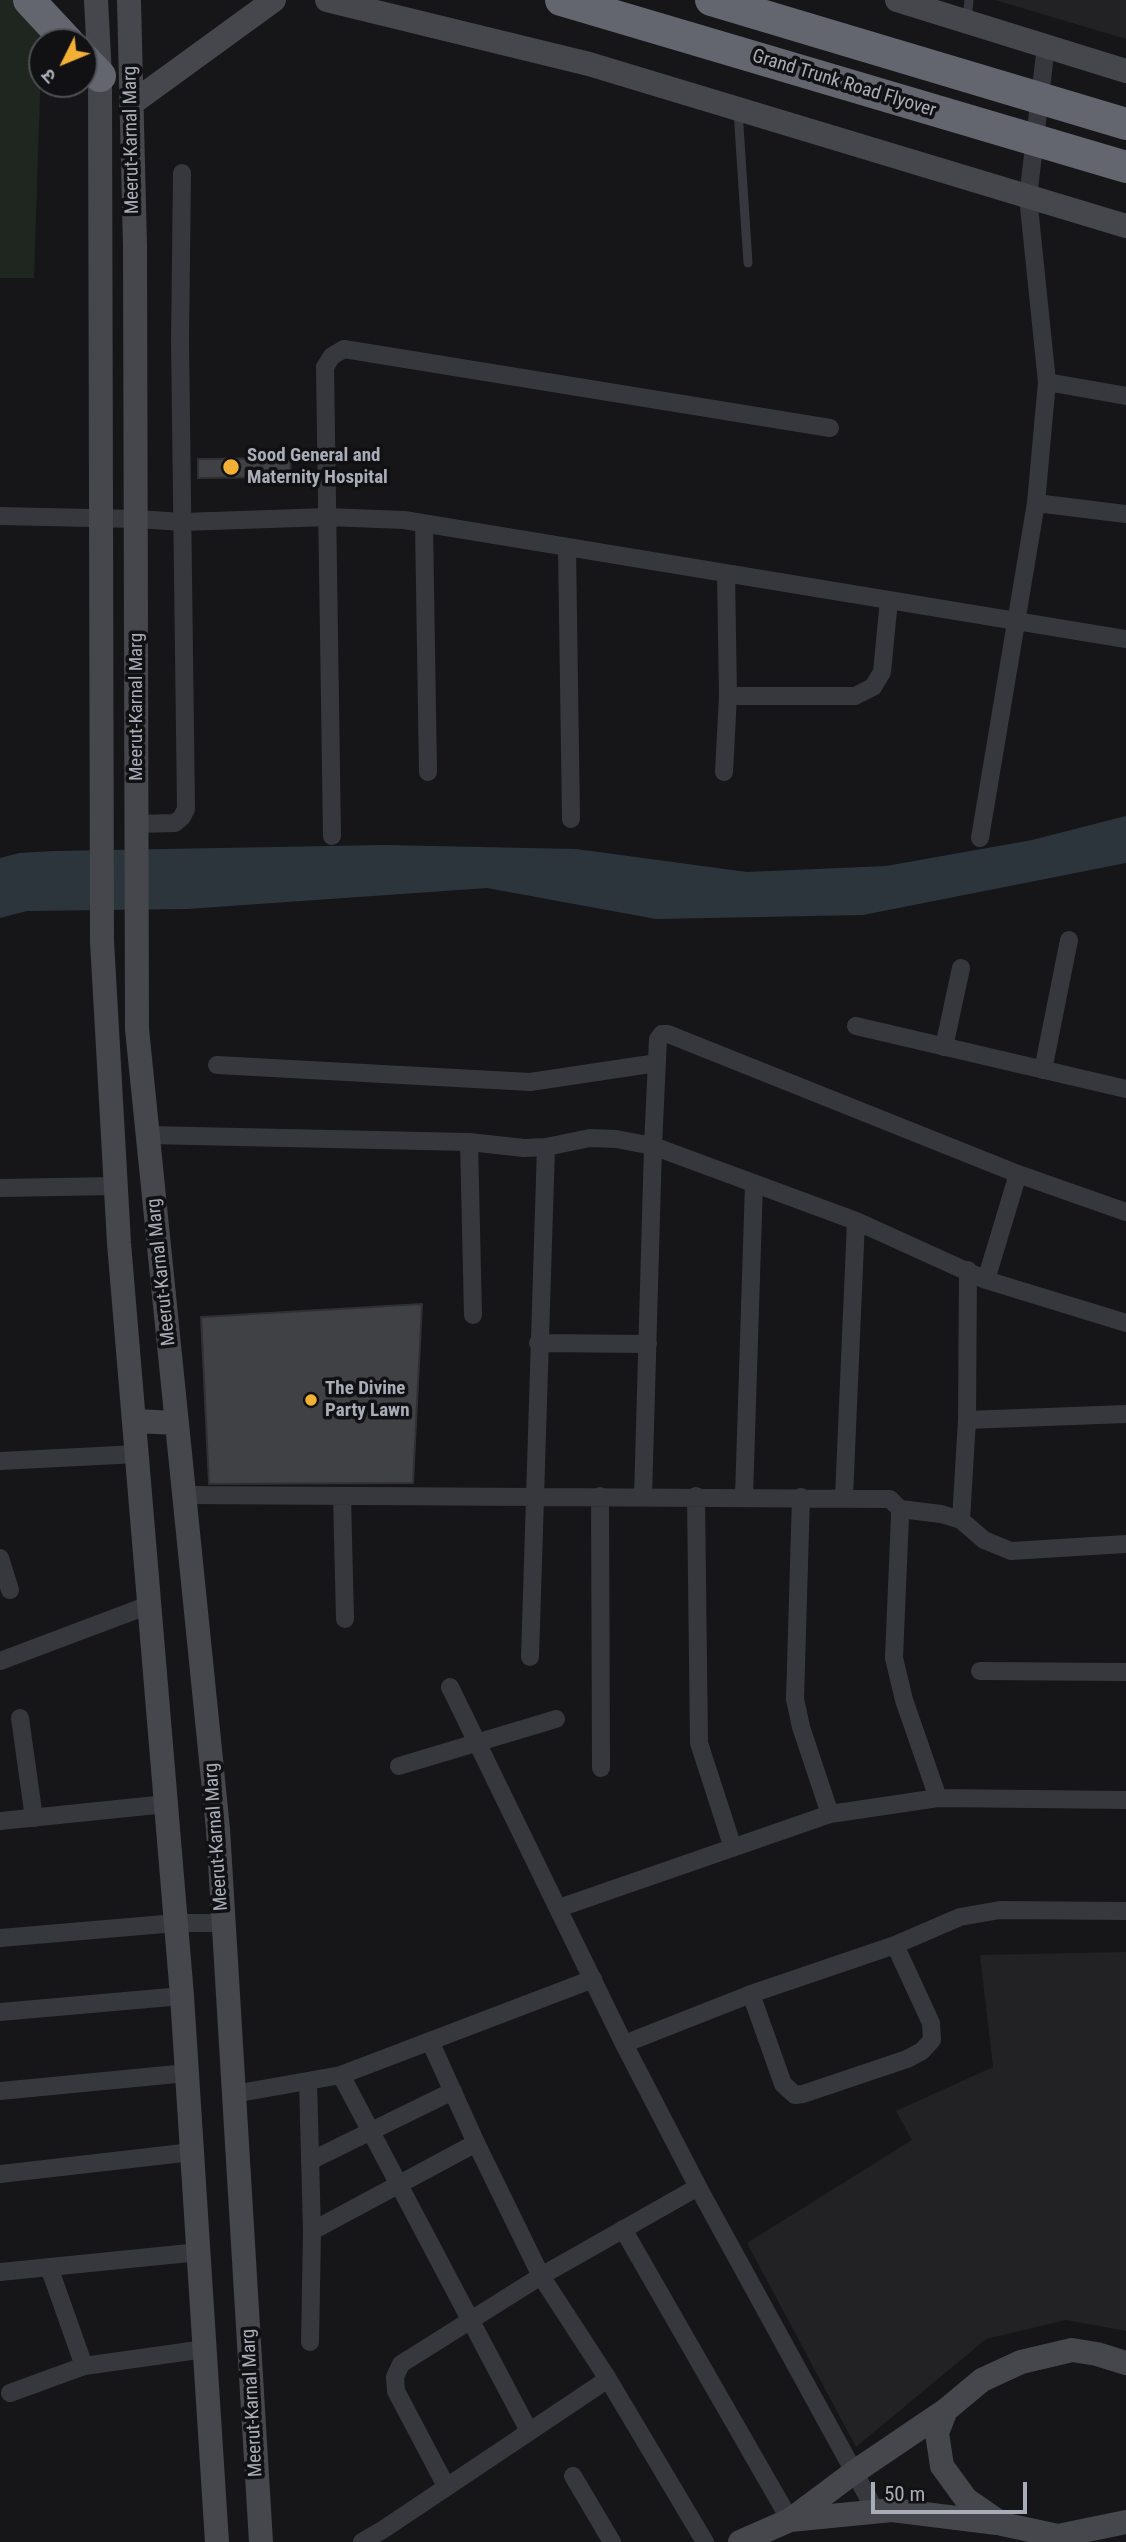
<!DOCTYPE html>
<meta charset="utf-8">
<style>
body{margin:0}
#map{position:relative;width:1126px;height:2542px;overflow:hidden;background:#161618;font-family:"Roboto Condensed","Noto Sans Devanagari",sans-serif}
canvas{display:block}
.north{position:absolute;left:28px;top:28px;width:70px;height:70px;box-sizing:border-box;background:#111113;border:2px solid #4d4f55;border-radius:50%;rotate:227deg;font-size:19px;font-weight:700;line-height:28px;text-align:center;color:#a8adb8}
.north::after{content:'';display:block;margin:auto;width:24px;height:32px;background:#f2b134;clip-path:polygon(50% 0,100% 100%,50% 72%,0 100%)}
.scale{position:absolute;left:871px;top:2482px;width:156px;height:32px;box-sizing:border-box;border:4px solid #a8adb8;border-top:0;padding-left:9px;font-size:21px;line-height:24px;white-space:nowrap;color:#a8adb8;-webkit-text-stroke:5px #111113;paint-order:stroke}
</style>
<div id="map">
<canvas width="1126" height="2542"></canvas>
<div class="north">उ</div>
<div class="scale">50 m</div>
</div>
<script>
const context = document.querySelector('canvas').getContext('2d');
context.lineJoin = 'round';
function fillPath(path, color) { context.fillStyle = color; context.fill(path, 'evenodd'); }
const toPath = rows => new Path2D(rows.map(r => 'M' + r).join(''));
function strokePath(path, color, width, dash) { context.strokeStyle = color; context.lineWidth = width; context.lineCap = dash ? 'butt' : 'round'; context.setLineDash(dash || []); context.stroke(path); }
function write(font, color, halo, rows, align = 'center') {
  context.font = font + ' "Roboto Condensed",sans-serif'; context.lineWidth = 7; context.setLineDash([]); context.textBaseline = 'middle'; context.strokeStyle = halo; context.fillStyle = color; for (const [text, x, y, turn = 0] of rows) {
    context.save(); context.translate(x, y); context.rotate((+turn || 0) * Math.PI / 180); context.textAlign = isNaN(turn) ? turn : align; if (halo) context.strokeText(text, 0, 0); context.fillText(text, 0, 0); context.restore();
  }
}
fillPath(toPath([
 [995,0,1126,0,1126,39],
 [1126,1952,1126,2331,1066,2320,986,2339,856,2447,747,2243,912,2140,896,2111,993,2067,980,1955]
]), '#222225');
fillPath(toPath([
 [0,0,12,0,42,34,34,278,0,278]
]), '#1e261f');
fillPath(toPath([
 [1126,816,1126,863,863,915,656,919,487,888,187,909,27,911,0,918,0,858,19,853,54,851,385,845,576,849,747,872,886,866,1032,840]
]), '#2c353c');
const building = toPath([
 [290,458,291,477,198,478,198,459,290,458],
 [422,1304,413,1483,209,1484,201,1317,422,1304]
]);
fillPath(building, '#404145');
strokePath(building, '#303034', 2);
strokePath(toPath([
 [967,20,969,0],
 [738,111,748,263]
]), '#37383d', 9);
strokePath(toPath([
 [1047,382,1126,396],
 [1036,503,1126,514],
 [0,516,137,519,183,522,327,517,404,520,1126,639],
 [424,524,428,772],
 [567,547,571,819],
 [728,696,855,696,873,687,882,672,889,600],
 [724,772,728,696,726,573],
 [137,824,175,823,182,817,186,809,180,341,182,173],
 [332,836,325,367,332,356,344,349,830,428],
 [980,838,1036,503,1047,382,1028,197,1046,46],
 [856,1026,1126,1089],
 [944,1047,961,968],
 [217,1065,530,1082,657,1063],
 [1043,1070,1069,940],
 [148,1135,469,1142,524,1148,546,1147,590,1138,616,1139,653,1146,856,1221,986,1280,1126,1323],
 [469,1142,473,1315],
 [0,1188,115,1186],
 [986,1280,1018,1174],
 [538,1343,648,1344],
 [967,1420,1126,1414],
 [0,1461,137,1454],
 [184,1495,890,1499,900,1509,900,1516,894,1658,904,1700,938,1798],
 [342,1496,345,1619],
 [600,1496,601,1768],
 [696,1496,699,1743,733,1848],
 [643,1497,653,1146,658,1039,662,1034,668,1034,1018,1174,1126,1212],
 [744,1497,754,1183],
 [801,1497,795,1699,801,1727,830,1814],
 [844,1497,856,1221],
 [900,1509,941,1514,961,1520,984,1540,1011,1551,1126,1544],
 [961,1520,967,1420,968,1270],
 [0,1558,10,1590],
 [530,1657,546,1147],
 [0,1661,149,1605],
 [980,1671,1126,1672],
 [450,1687,624,2044,698,2187,875,2510],
 [20,1718,34,1818],
 [399,1766,556,1719],
 [0,1821,166,1804],
 [559,1908,830,1814,938,1798,1126,1800],
 [0,1938,176,1923,224,1923],
 [751,1994,783,2084,795,2095,803,2094,907,2059,922,2051,932,2040,931,2023,895,1945],
 [0,2012,182,1996],
 [624,2044,751,1994,895,1945,960,1917,1000,1910,1126,1911],
 [341,2075,529,2431],
 [308,2081,312,2231,310,2342],
 [0,2091,187,2073],
 [234,2094,341,2075,593,1979],
 [476,2143,541,2276,608,2379],
 [310,2161,453,2091],
 [0,2174,192,2152],
 [623,2229,790,2520],
 [312,2231,476,2143,430,2041],
 [49,2267,84,2366],
 [0,2272,199,2252],
 [10,2393,84,2366,205,2349],
 [573,2476,612,2542],
 [446,2486,396,2391,395,2377,401,2364,541,2276,698,2187],
 [362,2542,384,2529,608,2379,705,2542]
]), '#37383d', 18);
strokePath(toPath([
 [96,0,100,76,102,941,119,1243,182,1996,217,2542],
 [129,0,135,246,137,1029,218,1829,261,2542],
 [327,0,589,64,1126,226],
 [897,0,1126,71],
 [131,104,274,0],
 [134,1421,177,1423],
 [1126,2363,1097,2354,1072,2350,1021,2362,982,2380,946,2410,937,2433,942,2466,966,2499,1002,2524,1058,2536,1126,2522],
 [790,2520,892,2510,997,2523],
 [740,2542,790,2520,853,2473,946,2410]
]), '#45474d', 24);
strokePath(toPath([
 [29,0,68,42],
 [561,0,1126,167],
 [711,0,1126,124],
 [84,59,100,76]
]), '#63666e', 32);
for (const [x, y, r, color] of [
 [231,467,9,"#f2b134"],
 [311,1400,7,"#f2b134"]
]) { const dot = new Path2D(); dot.arc(x, y, r, 0, 2 * Math.PI); context.fillStyle = color; context.fill(dot); strokePath(dot, '#111113', 2.5); }
write('19px', '#a8adb8', '#111113', [
 ["Grand Trunk Road Flyover",844,84,17],
 ["Meerut-Karnal Marg",132,140,-91],
 ["Meerut-Karnal Marg",137,707,-90],
 ["Meerut-Karnal Marg",162,1272,-96],
 ["Meerut-Karnal Marg",217,1837,-94],
 ["Meerut-Karnal Marg",253,2403,-93]
]);
write('bold 19px', '#a8adb8', '#111113', [
 ["Sood General and",247,456],
 ["Maternity Hospital",247,478],
 ["The Divine",325,1389],
 ["Party Lawn",325,1411]
], 'left');
</script>
